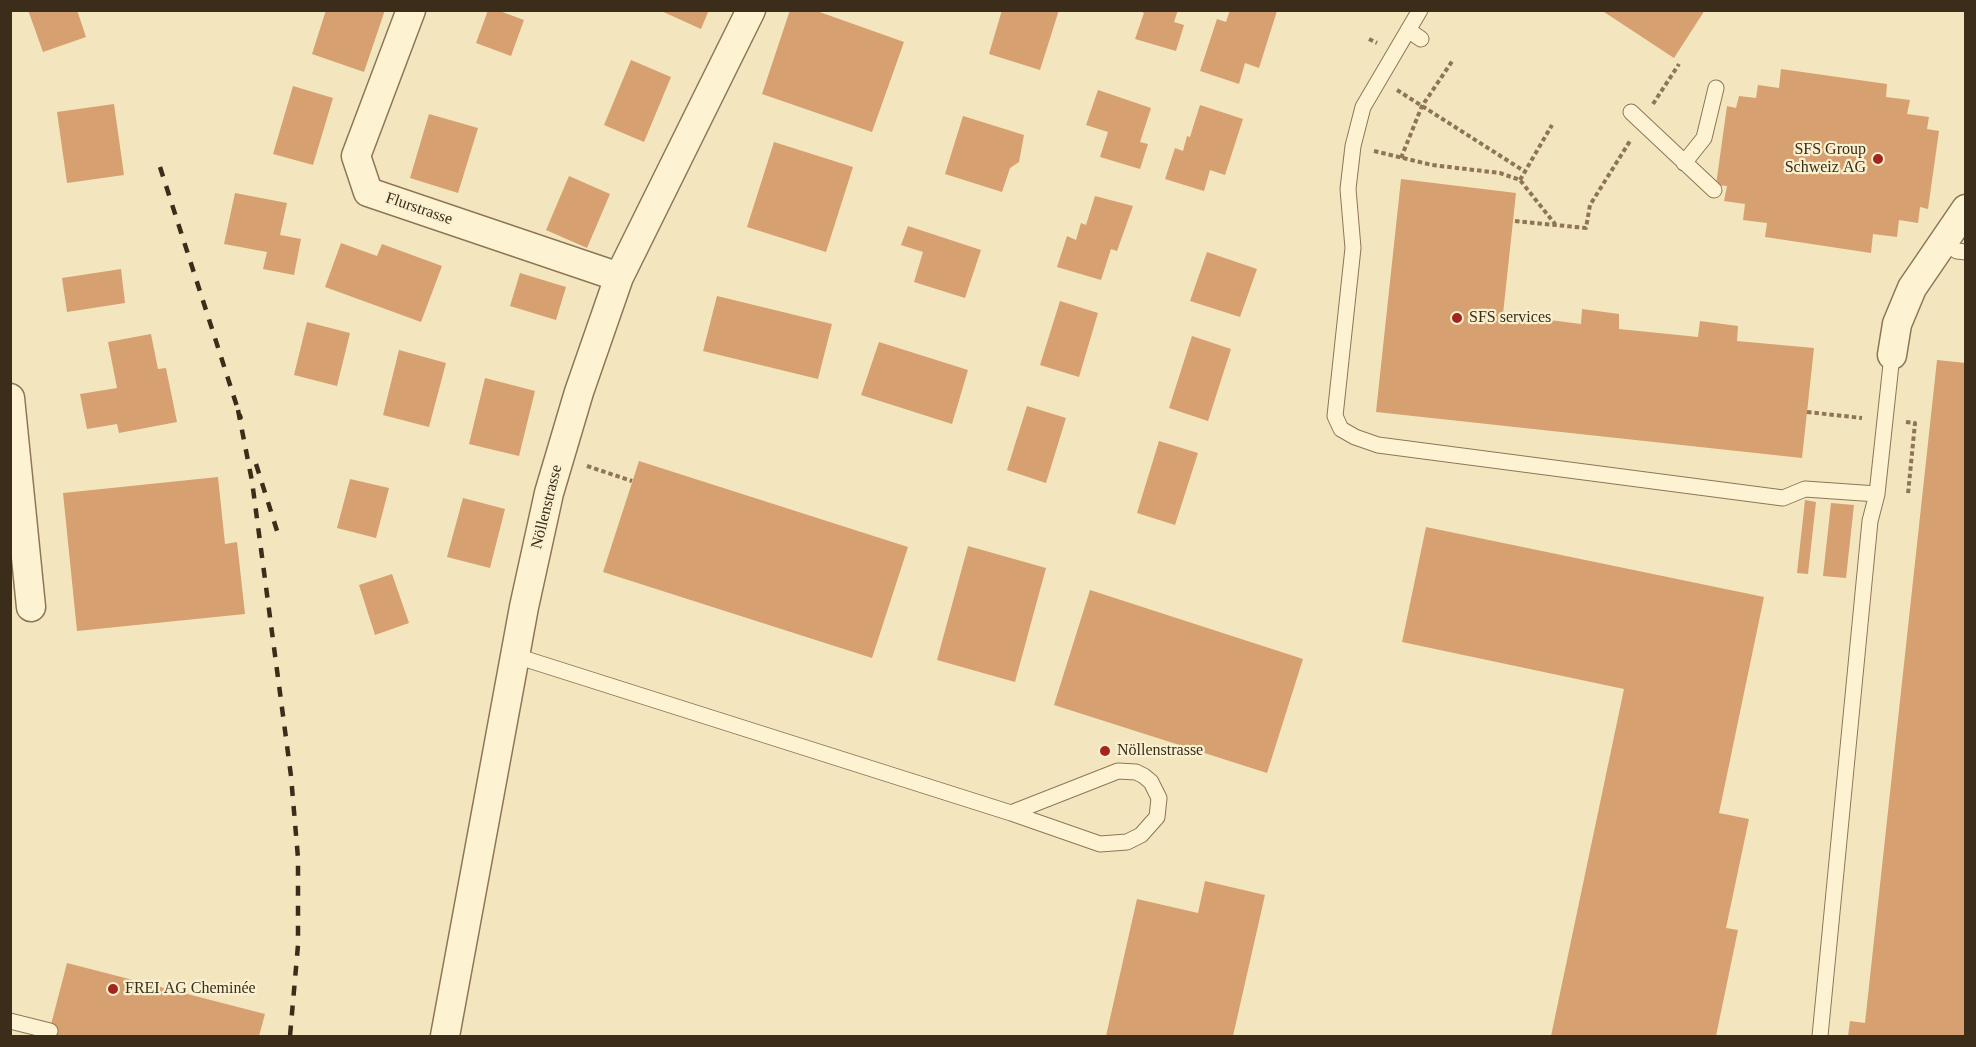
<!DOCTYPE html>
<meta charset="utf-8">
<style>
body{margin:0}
#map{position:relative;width:1976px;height:1047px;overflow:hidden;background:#f3e6bf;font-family:Georgia,serif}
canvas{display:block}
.frame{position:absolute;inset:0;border:12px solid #3c2d1b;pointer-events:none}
</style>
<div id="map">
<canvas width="1976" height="1047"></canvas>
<div class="frame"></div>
</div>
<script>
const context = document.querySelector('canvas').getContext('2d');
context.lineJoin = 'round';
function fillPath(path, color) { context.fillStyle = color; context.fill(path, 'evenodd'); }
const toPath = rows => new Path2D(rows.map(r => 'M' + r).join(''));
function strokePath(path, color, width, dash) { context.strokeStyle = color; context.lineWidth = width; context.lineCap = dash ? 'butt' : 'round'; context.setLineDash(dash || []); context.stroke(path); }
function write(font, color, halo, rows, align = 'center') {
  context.font = font + ' Georgia,serif'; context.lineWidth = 4.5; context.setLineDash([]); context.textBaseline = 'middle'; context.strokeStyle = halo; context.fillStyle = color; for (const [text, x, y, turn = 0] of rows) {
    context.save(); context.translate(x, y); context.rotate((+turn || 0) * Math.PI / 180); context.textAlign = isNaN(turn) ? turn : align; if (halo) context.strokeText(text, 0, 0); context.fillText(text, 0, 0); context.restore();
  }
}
fillPath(toPath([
 [28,10,77,10,86,37,43,52],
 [326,10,385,10,364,72,312,54],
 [488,10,497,10,524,20,511,56,476,43],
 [659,10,709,10,701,29],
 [790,10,814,10,904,42,872,132,762,94],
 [1002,10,1059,10,1040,70,989,54],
 [1138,10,1178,10,1174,22,1184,25,1176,51,1135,39,1144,13],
 [1230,10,1277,11,1259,68,1245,63,1239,84,1200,71,1217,19,1226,22],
 [1601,10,1705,10,1674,58],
 [631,60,671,77,644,142,604,125],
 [1781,69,1887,84,1886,97,1910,100,1907,114,1929,117,1927,129,1939,131,1928,209,1920,207,1918,223,1899,220,1897,237,1873,234,1871,253,1765,237,1767,223,1743,220,1745,204,1724,201,1727,186,1716,185,1727,106,1736,108,1739,96,1756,98,1758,85,1779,88],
 [293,86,333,98,313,165,273,154],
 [1098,90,1151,108,1140,142,1148,144,1140,169,1100,157,1108,132,1086,125],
 [114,104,124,175,67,183,57,112],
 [1200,105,1243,119,1225,175,1210,170,1204,191,1165,179,1175,148,1183,151,1187,136,1190,137],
 [429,114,478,128,458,193,410,178],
 [963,116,1024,135,1019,162,1010,168,1002,192,945,174],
 [774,142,853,167,826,252,747,227],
 [569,176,610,194,587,248,546,230],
 [1401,179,1516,193,1503,314,1581,324,1582,309,1619,314,1619,329,1698,337,1700,321,1738,326,1737,341,1814,348,1802,458,1376,412],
 [235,193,287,203,280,235,301,239,294,275,263,269,267,252,224,244],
 [1095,196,1133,206,1117,251,1111,249,1101,280,1057,267,1067,236,1076,240,1081,223,1086,225],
 [908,226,981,250,965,298,914,282,923,252,901,245],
 [341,243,377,256,382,244,442,266,421,322,325,287],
 [1207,252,1257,269,1240,317,1190,301],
 [121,269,125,303,67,312,62,278],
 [520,273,566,287,556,320,510,306],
 [717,296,832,324,818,379,703,351],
 [1060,301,1098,313,1079,377,1040,365],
 [307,322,350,333,337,386,294,375],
 [151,334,158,369,166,368,177,422,119,433,117,424,87,429,80,394,117,388,108,342],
 [1192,336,1231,349,1208,421,1169,408],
 [879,342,968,370,952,424,861,395],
 [399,350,446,363,429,427,383,415],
 [1937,360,1966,363,1966,1036,1848,1036,1850,1021,1865,1023],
 [485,378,535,391,519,456,469,444],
 [1027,406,1066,418,1046,483,1007,470],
 [1159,441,1198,453,1175,525,1137,513],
 [639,461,908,547,872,658,603,572],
 [218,477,225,544,237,542,245,614,77,631,63,493],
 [350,479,389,488,376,538,337,528],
 [463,498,505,509,490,568,447,557],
 [1805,500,1816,502,1808,574,1797,573],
 [1831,503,1854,505,1846,578,1823,576],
 [1426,527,1764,597,1719,813,1749,819,1726,928,1738,930,1716,1036,1551,1036,1624,689,1402,642],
 [968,546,1046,568,1015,682,937,660],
 [392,574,409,623,375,635,359,585],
 [1090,590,1303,659,1267,773,1054,705],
 [1205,881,1265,895,1233,1036,1106,1036,1137,899,1198,913],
 [67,963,265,1014,259,1036,48,1036]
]), '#d6a070');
const service = toPath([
 [1420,10,1363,107,1353,146,1348,189,1353,248,1335,416,1341,429,1355,437,1378,445,1783,498,1805,489,1877,494],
 [1408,30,1421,39],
 [1631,112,1714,190],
 [1684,163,1704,138,1716,88],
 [1944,242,1957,251,1966,252],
 [516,656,1011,813,1100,844,1127,842,1141,835,1157,817,1159,798,1151,782,1144,776,1136,772,1118,771,1011,813],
 [10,1021,50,1031],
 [1820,1036,1870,521,1877,494,1892,355]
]);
const minor = toPath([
 [411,10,356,156,368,192,619,277],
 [1892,355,1897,324,1912,288,1966,209],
 [10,398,31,607],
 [445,1036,524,607,549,493,579,392,619,277,751,10]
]);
strokePath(service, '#8e7655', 17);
strokePath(minor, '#8e7655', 31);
strokePath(toPath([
 [1369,39,1377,43],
 [1397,90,1524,171],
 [1653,104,1679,64],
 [1374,151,1432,165,1500,173,1520,180,1555,224],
 [1401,158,1422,106,1453,60],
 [1520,180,1552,125],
 [1515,221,1586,228,1590,205,1630,141],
 [1807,412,1862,418],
 [1906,422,1915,423,1908,494],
 [587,466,632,481]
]), '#8e7655', 4, [4.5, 3]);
strokePath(service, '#fdf3d3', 15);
strokePath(minor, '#fdf3d3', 28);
strokePath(toPath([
 [160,167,241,419],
 [238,410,252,481,291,776,298,858,298,945,290,1036],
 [256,464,278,534]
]), '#3c2d1b', 4.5, [10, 10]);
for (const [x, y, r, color] of [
 [1878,159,6,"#a4241e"],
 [1457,318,6,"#a4241e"],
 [1105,751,6,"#a4241e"],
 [113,989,6,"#a4241e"]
]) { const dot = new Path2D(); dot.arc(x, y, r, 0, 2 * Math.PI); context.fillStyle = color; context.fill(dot); strokePath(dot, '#f9f0cf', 2); }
write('16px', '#3c2d1b', '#f9f0cf', [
 ["SFS Group",1866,150,"right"],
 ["Schweiz AG",1866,168,"right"],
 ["SFS services",1469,318],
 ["Nöllenstrasse",1117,751],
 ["FREI AG Cheminée",125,989]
], 'left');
write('16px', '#3c2d1b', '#f9f0cf', [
 ["Flurstrasse",419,209,19],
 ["Nöllenstrasse",547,507,-76]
]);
</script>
